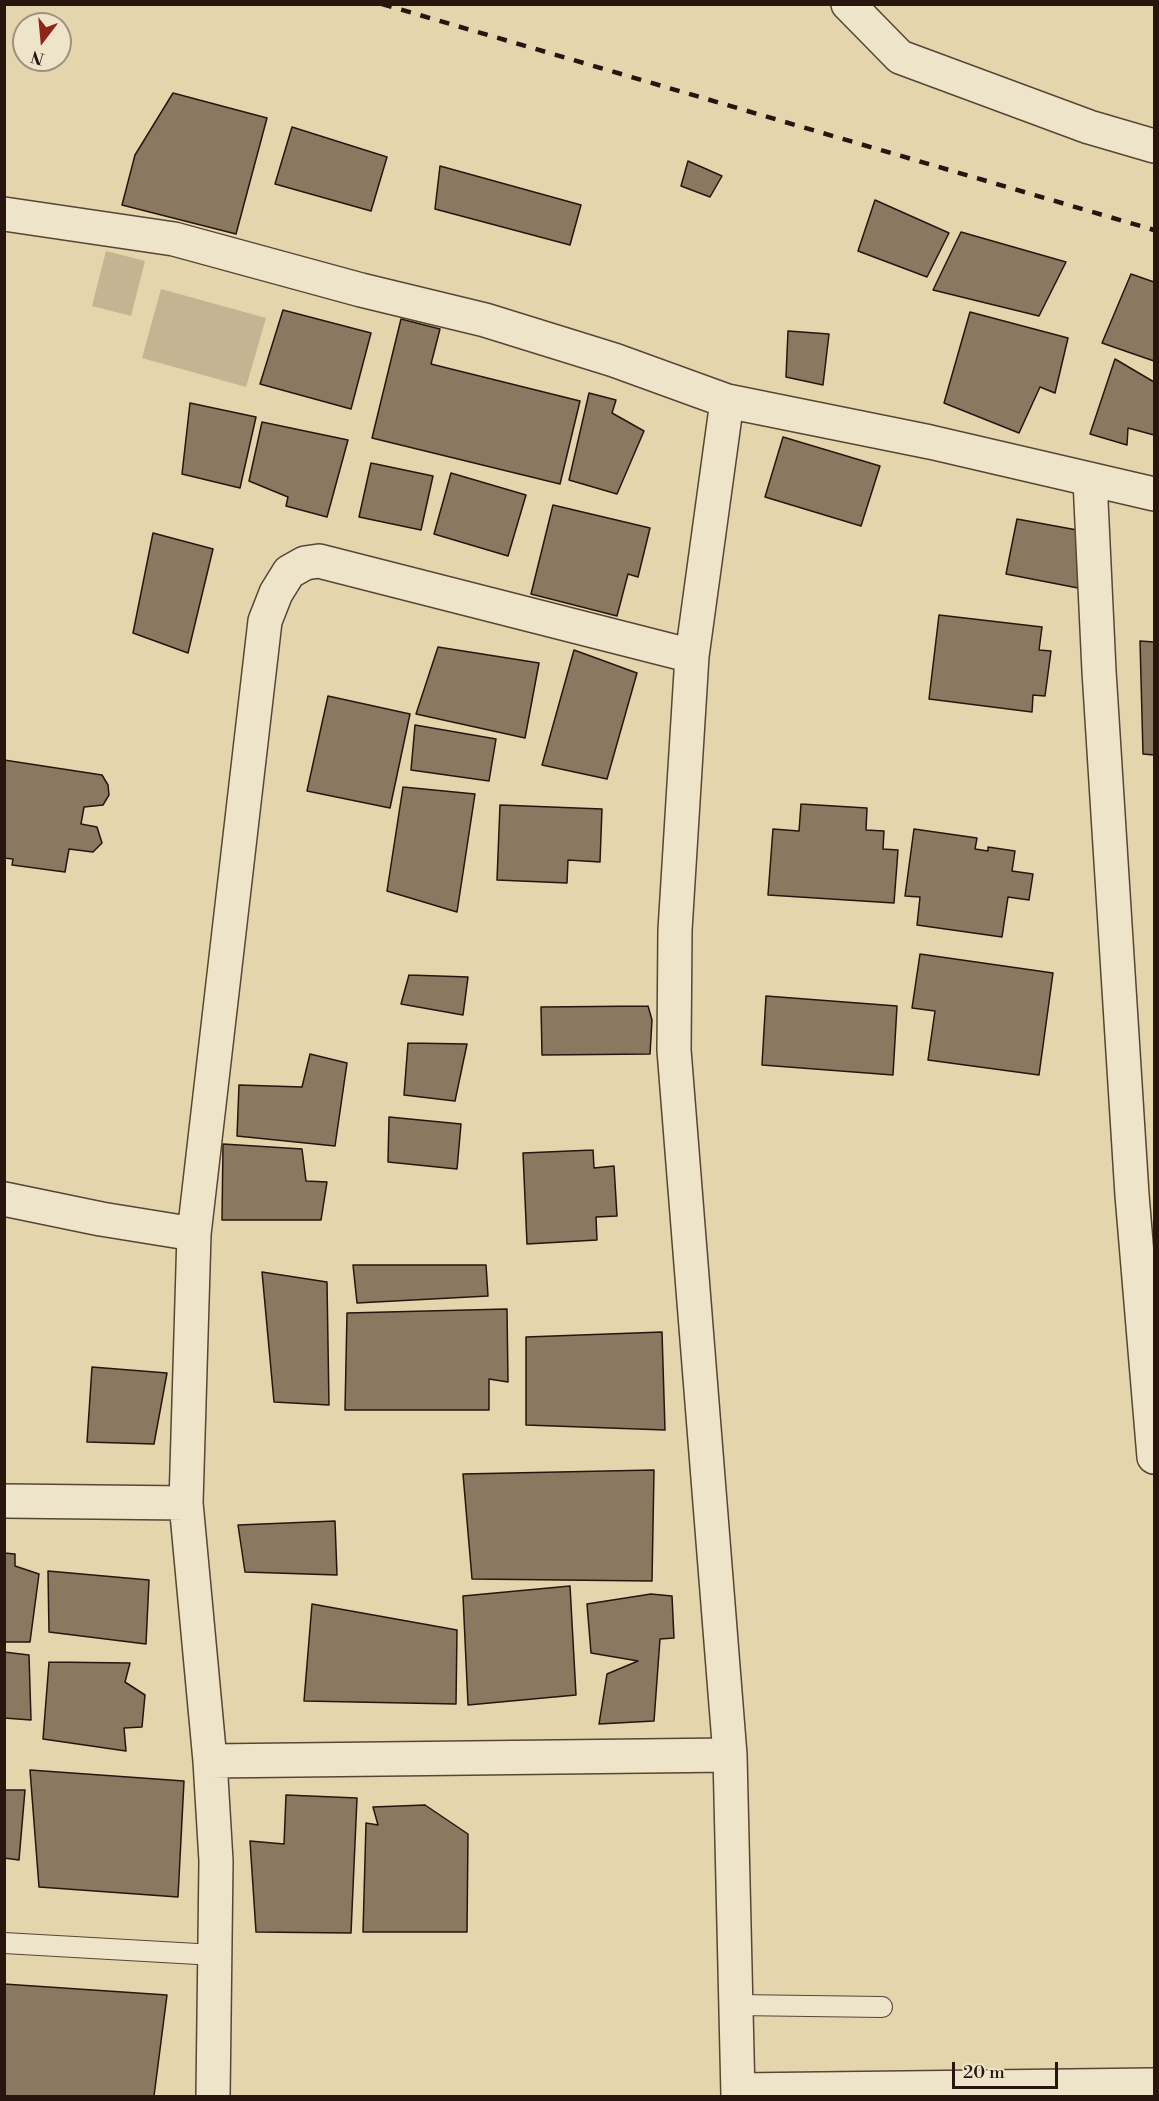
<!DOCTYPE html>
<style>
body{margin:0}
#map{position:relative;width:1159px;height:2101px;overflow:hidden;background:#e4d5ac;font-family:"Libre Bodoni",serif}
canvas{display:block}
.frame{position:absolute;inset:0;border:6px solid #28150e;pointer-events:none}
.north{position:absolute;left:12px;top:12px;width:60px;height:60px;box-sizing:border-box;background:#ede4c9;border:2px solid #9e917e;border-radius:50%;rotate:196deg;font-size:16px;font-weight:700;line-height:24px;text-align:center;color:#28150e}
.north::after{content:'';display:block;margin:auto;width:21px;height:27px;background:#8f2418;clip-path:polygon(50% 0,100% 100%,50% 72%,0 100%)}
.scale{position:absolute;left:952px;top:2062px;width:106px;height:27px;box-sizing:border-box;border:3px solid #28150e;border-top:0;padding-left:8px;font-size:18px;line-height:21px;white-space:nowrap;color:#28150e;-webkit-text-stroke:4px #ede4c9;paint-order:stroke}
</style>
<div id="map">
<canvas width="1159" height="2101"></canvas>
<div class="frame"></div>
<div class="north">N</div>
<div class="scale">20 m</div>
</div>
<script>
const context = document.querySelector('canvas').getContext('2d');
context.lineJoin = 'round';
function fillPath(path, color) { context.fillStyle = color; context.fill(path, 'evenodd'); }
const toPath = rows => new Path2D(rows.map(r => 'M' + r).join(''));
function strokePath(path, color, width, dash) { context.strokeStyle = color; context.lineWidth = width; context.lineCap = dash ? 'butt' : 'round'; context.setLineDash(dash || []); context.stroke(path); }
fillPath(toPath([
 [106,251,145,261,131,316,92,306],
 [161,289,266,318,246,387,142,358]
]), '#c4b491');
const building = toPath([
 [173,93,267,118,236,234,122,205,135,155,173,93],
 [292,127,387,157,371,211,275,184,292,127],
 [688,161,722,176,710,197,681,186,688,161],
 [440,166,581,205,570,245,435,209,440,166],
 [875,200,949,233,927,277,858,251,875,200],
 [961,232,1066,262,1039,316,933,290,961,232],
 [1131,274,1154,282,1154,361,1102,343,1131,274],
 [283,310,371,333,351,409,260,384,283,310],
 [970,312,1068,338,1055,393,1040,387,1019,433,944,403,970,312],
 [401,319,440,329,431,364,580,401,560,484,372,438,401,319],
 [788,331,829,334,823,385,786,377,788,331],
 [1115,359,1154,382,1154,435,1128,428,1127,445,1090,434,1115,359],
 [589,393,616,400,612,413,644,431,617,494,569,480,589,393],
 [190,403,256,417,240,488,182,474,190,403],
 [262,422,348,440,327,517,286,506,288,497,249,481,262,422],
 [783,437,880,466,861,526,765,497,783,437],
 [371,463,433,476,421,530,359,517,371,463],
 [451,473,526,495,508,556,434,534,451,473],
 [553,505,650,528,638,577,628,574,617,616,531,594,553,505],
 [1017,519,1088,532,1078,588,1006,574,1017,519],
 [153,533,213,549,188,653,133,633,153,533],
 [939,615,1042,627,1039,650,1051,651,1045,696,1033,695,1032,712,929,699,939,615],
 [1140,641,1154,642,1154,755,1143,754,1140,641],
 [438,647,539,663,525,738,416,714,438,647],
 [574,650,637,673,607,779,542,765,574,650],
 [328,696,410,714,390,808,307,791,328,696],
 [415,725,496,739,489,781,411,770,415,725],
 [4,760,102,775,108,785,109,795,103,805,84,807,81,824,97,827,102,843,93,852,69,849,65,872,12,865,13,859,4,858,4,760],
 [403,787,475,794,457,912,387,891,403,787],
 [801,804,867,808,866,830,884,831,883,849,898,850,894,903,768,895,773,829,799,831,801,804],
 [500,805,602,809,600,862,568,860,567,883,497,880,500,805],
 [914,829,977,838,975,849,988,851,988,847,1015,851,1012,871,1033,874,1029,900,1008,897,1002,937,917,925,920,897,905,896,914,829],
 [920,954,1053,973,1039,1075,928,1060,935,1011,912,1008,920,954],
 [409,975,468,977,463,1015,401,1004,409,975],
 [766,996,897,1006,893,1075,762,1065,766,996],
 [648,1006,652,1020,650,1054,542,1055,541,1007,648,1006],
 [408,1043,467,1044,455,1101,404,1095,408,1043],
 [310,1054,347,1063,335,1146,237,1136,239,1085,302,1087,310,1054],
 [389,1117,461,1124,457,1169,388,1162,389,1117],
 [223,1144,302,1149,306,1181,327,1182,321,1220,222,1220,223,1144],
 [593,1150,594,1168,614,1166,617,1216,596,1217,597,1240,527,1244,523,1153,593,1150],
 [353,1265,486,1265,488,1296,357,1303,353,1265],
 [262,1272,327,1282,329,1405,274,1402,262,1272],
 [507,1309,508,1382,489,1379,489,1410,345,1410,347,1313,507,1309],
 [662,1332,665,1430,526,1425,526,1337,662,1332],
 [92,1367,167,1373,154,1444,87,1442,92,1367],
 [654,1470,652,1581,472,1579,463,1474,654,1470],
 [335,1521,337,1575,245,1572,238,1525,335,1521],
 [4,1553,15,1554,15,1566,39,1574,30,1642,4,1642,4,1553],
 [48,1571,149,1580,146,1644,49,1632,48,1571],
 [570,1586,576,1695,468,1705,463,1596,570,1586],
 [651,1594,672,1596,674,1638,660,1639,654,1721,599,1724,607,1674,638,1661,591,1653,587,1604,651,1594],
 [312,1604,457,1630,456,1704,304,1701,312,1604],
 [4,1652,29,1655,31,1720,4,1718,4,1652],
 [49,1662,130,1663,125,1682,145,1695,142,1727,124,1728,126,1751,43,1739,49,1662],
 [30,1770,184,1781,178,1897,39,1887,30,1770],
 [4,1790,25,1790,19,1860,4,1858,4,1790],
 [286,1795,357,1798,351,1933,256,1932,250,1841,284,1844,286,1795],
 [425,1805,468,1834,467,1932,363,1932,366,1823,378,1825,373,1807,425,1805],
 [4,1984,167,1995,154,2096,4,2096,4,1984]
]);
fillPath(building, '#8a7960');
strokePath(building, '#28150e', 1.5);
const lane = toPath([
 [4,1943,215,1955],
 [736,2005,882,2007]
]);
const street = toPath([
 [848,4,900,57,1089,127,1154,146],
 [4,214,174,239,361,290,485,320,614,360,727,401,930,442,1154,494],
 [727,401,692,656,675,930,674,1050,730,1755,738,2096],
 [1090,480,1099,671,1132,1195,1154,1457],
 [4,1199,101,1219,194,1234],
 [4,1501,186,1503],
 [210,1761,730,1755],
 [738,2090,1154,2085],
 [213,2096,216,1861,210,1761,186,1503,194,1234,265,621,276,593,289,572,305,563,319,561,692,656]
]);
strokePath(lane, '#574536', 22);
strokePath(street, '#574536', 36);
strokePath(lane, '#ede4c9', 20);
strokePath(street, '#ede4c9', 33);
strokePath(toPath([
 [382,4,1154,230]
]), '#28150e', 4.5, [10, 10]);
</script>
